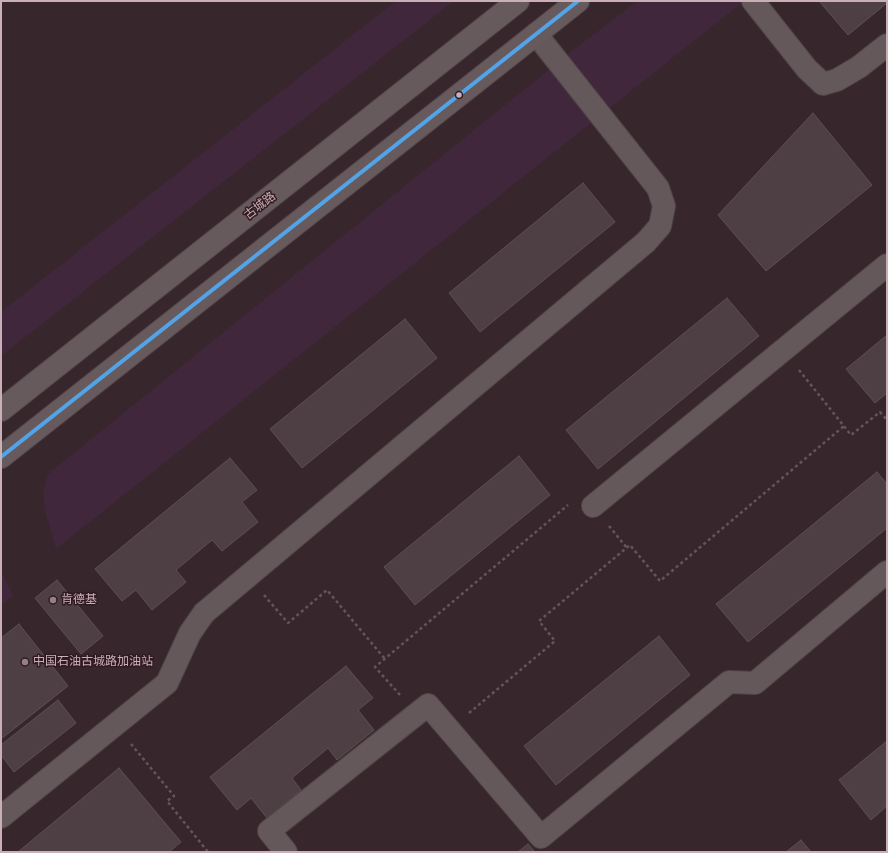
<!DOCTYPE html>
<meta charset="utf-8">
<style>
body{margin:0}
#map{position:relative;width:888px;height:853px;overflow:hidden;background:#37272c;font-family:Manrope,sans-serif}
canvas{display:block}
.frame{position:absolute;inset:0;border:2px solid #c9b0b7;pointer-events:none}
</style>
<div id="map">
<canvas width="888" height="853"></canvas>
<div class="frame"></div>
</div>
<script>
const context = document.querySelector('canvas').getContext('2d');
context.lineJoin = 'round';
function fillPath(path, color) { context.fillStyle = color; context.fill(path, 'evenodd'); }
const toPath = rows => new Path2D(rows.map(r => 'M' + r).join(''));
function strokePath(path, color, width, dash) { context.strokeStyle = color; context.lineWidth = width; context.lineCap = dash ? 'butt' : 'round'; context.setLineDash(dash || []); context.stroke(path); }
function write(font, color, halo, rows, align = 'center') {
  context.font = font + ' Manrope,"Noto Sans SC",sans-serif'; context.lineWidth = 3; context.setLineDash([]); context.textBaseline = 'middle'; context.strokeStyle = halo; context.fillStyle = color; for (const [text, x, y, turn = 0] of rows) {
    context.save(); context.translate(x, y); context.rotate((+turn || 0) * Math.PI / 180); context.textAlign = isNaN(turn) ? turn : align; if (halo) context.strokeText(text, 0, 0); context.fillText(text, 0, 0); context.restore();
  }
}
fillPath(toPath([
 [396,1,454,1,1,356,1,312],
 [638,1,744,1,56,549,45,510,43,493,48,474,577,47],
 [1,570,13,596,1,605]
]), '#40273c');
const building = toPath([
 [819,1,887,1,887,3,848,35,819,1],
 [813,113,872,185,766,271,718,215,813,113],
 [583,183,615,222,480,332,449,293,583,183],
 [727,298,759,336,598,469,566,430,727,298],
 [405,319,437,358,302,468,270,429,405,319],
 [887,335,887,393,875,403,846,369,887,335],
 [519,456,550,495,415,605,384,567,519,456],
 [230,458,257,490,242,502,258,522,222,551,212,540,176,570,186,582,152,610,136,590,122,601,95,569,230,458],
 [877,472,887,484,887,528,748,642,716,604,877,472],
 [57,580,103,636,81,654,35,598,57,580],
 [19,624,68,686,1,739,1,638,19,624],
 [659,636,690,675,556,785,524,746,659,636],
 [346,666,373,698,358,710,374,730,337,760,328,748,292,778,301,790,267,818,251,798,237,810,210,777,346,666],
 [58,700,76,723,14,772,1,755,1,745,58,700],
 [887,741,887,806,871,820,839,780,887,741],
 [119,768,181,842,169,852,18,852,119,768],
 [801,840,811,852,786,852,801,840],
 [528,844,535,852,518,852,528,844]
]);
fillPath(building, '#4d3f43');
strokePath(building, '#5f4f54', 1);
const minor = toPath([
 [753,1,807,69,823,84,837,80,859,67,887,45],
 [593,506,887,265],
 [1,817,167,683,190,633,204,613,646,242,660,226,664,206,658,188,536,34],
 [286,852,269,831,428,705,541,837,729,682,755,683,887,572]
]);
const major = toPath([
 [1,410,518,1],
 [1,457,578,1]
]);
strokePath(minor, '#504447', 24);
strokePath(major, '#534449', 24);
strokePath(toPath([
 [799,370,851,435,880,412,887,420],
 [609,526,627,548],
 [264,595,288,623,327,590,385,659],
 [400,695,375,667,568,505],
 [469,713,555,641,539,621,630,545,660,581,844,426],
 [131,744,174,796,167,801,208,852]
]), '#63565b', 2.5, [3, 3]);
strokePath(minor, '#64585b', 22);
strokePath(major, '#675a5d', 22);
strokePath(toPath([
 [1,457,578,1]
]), '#53a3e8', 4);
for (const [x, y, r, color] of [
 [459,95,3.5,"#c9b0b7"],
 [53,600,4,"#968086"],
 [25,662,4,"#968086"]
]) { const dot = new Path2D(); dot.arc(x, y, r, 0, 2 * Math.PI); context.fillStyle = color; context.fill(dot); strokePath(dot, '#321a22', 1.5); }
write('12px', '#c9b0b7', '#321a22', [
 ["古城路",260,206,-38]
]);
write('12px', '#c9b0b7', '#321a22', [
 ["肯德基",61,600],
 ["中国石油古城路加油站",33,662]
], 'left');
</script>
